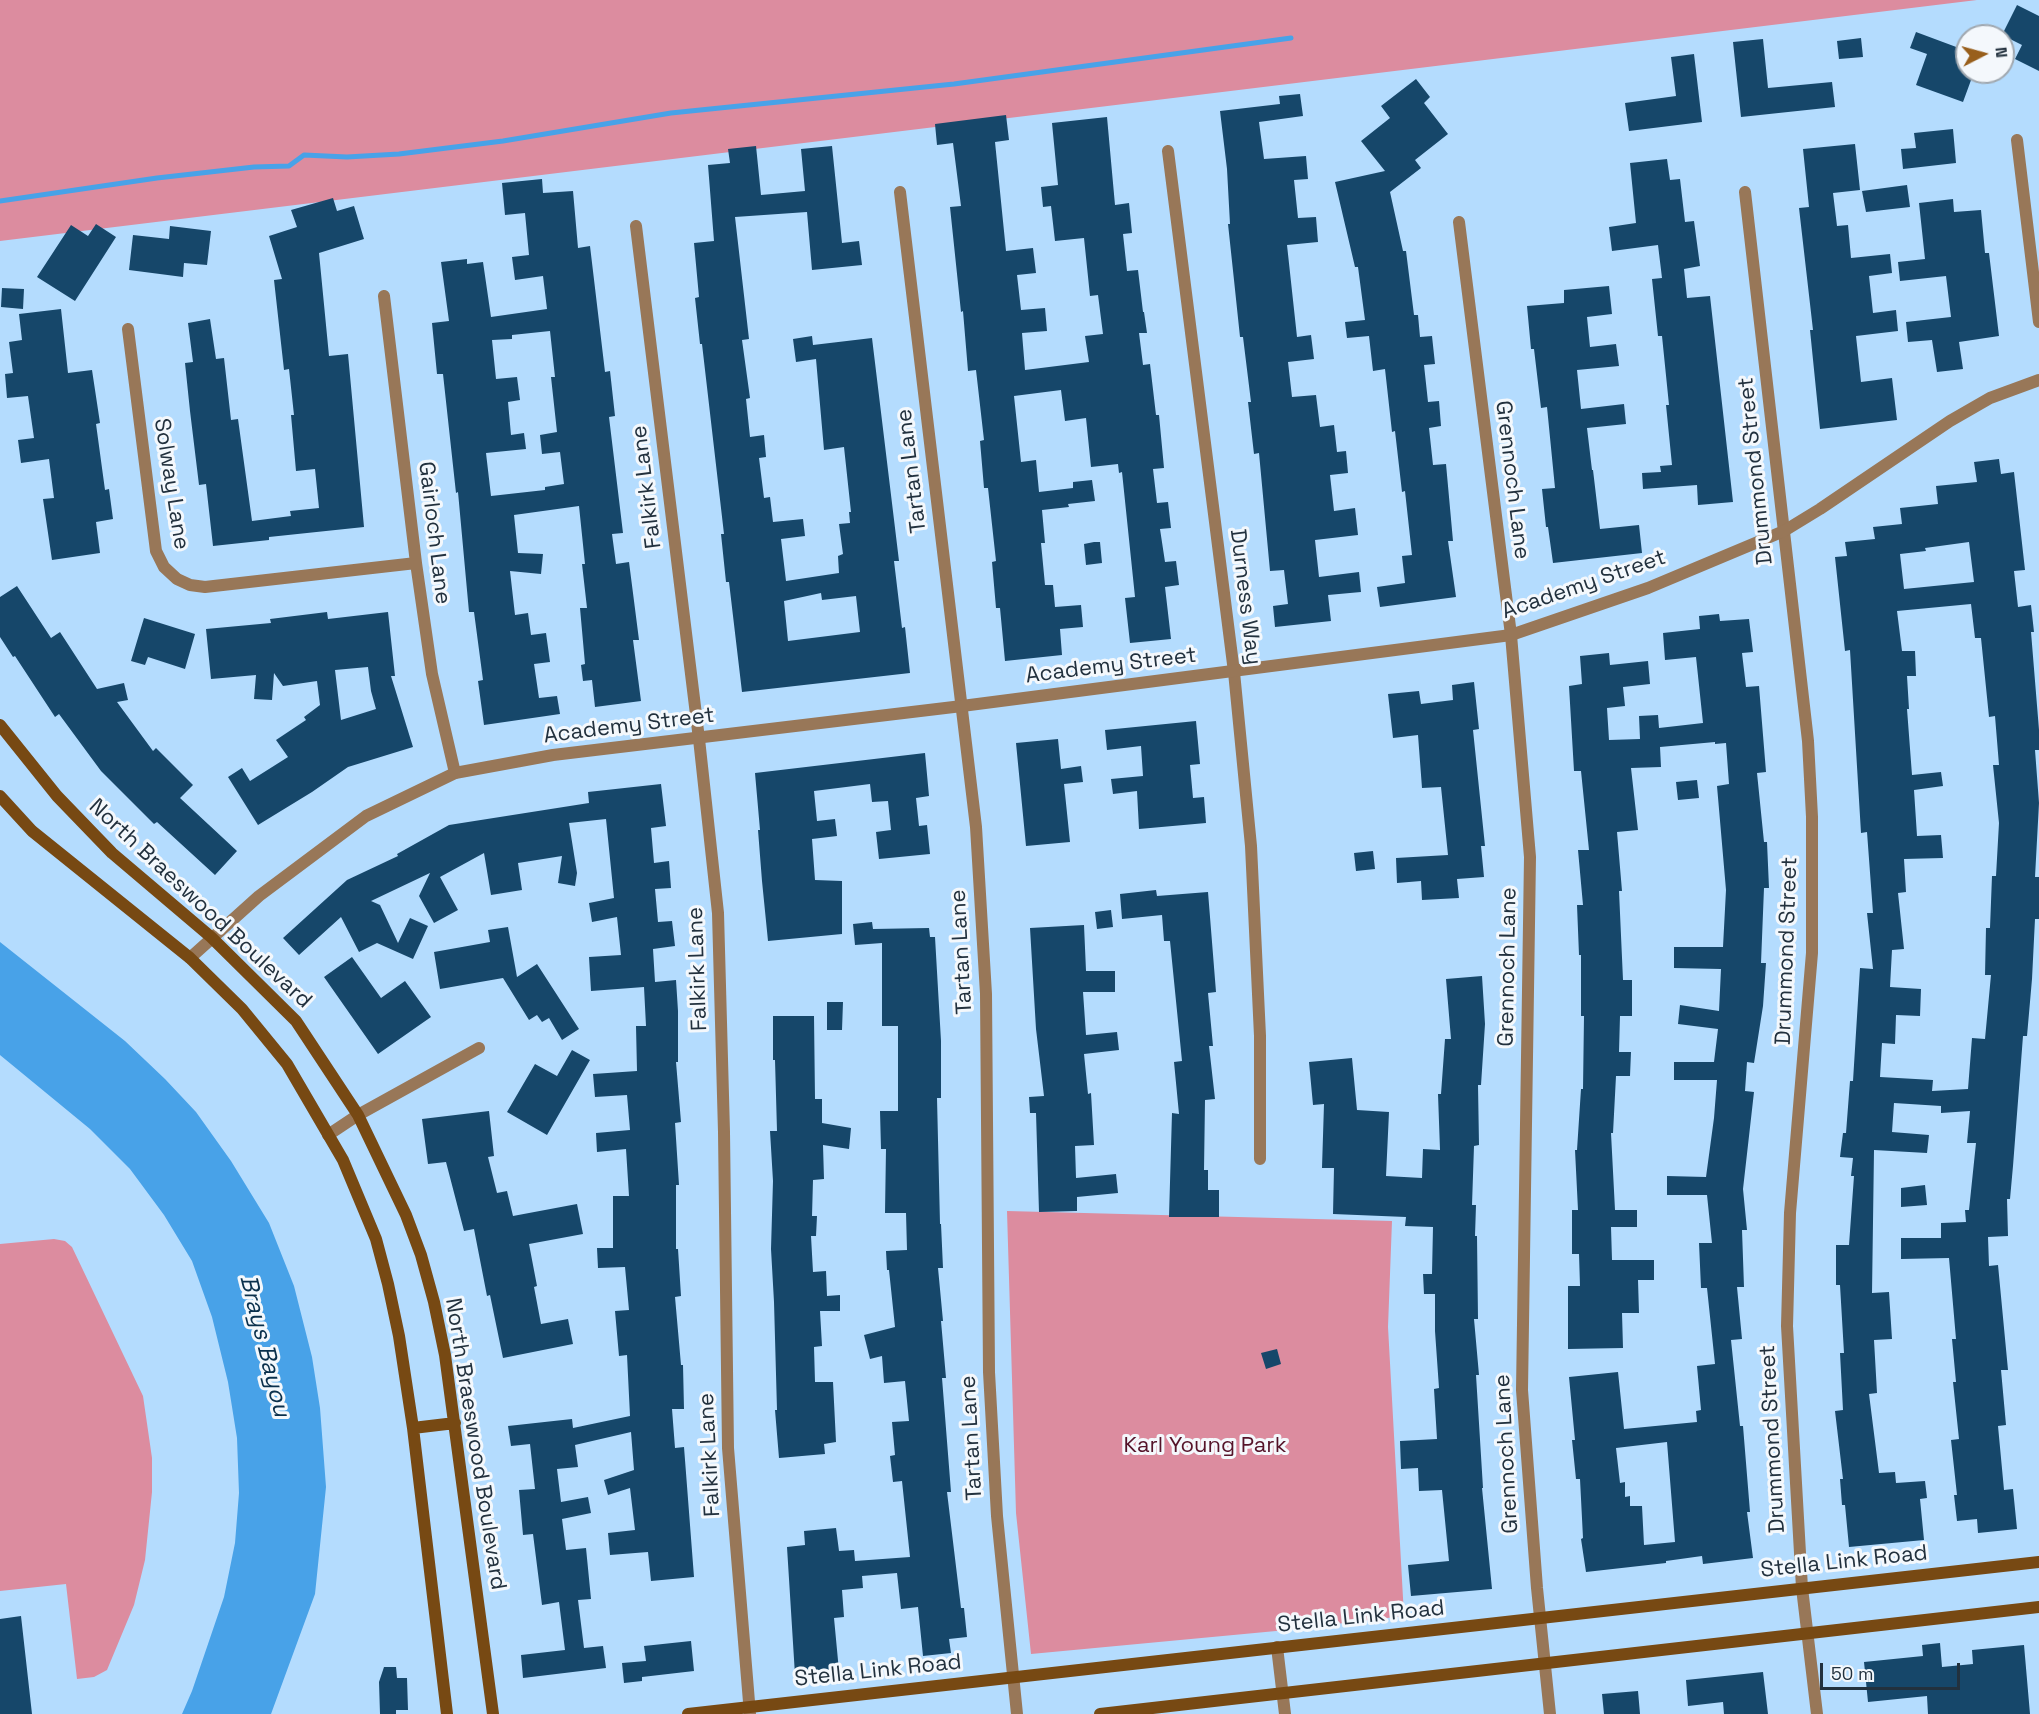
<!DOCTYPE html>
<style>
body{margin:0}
#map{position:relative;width:2039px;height:1714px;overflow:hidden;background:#b4dcfe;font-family:"Space Grotesk",sans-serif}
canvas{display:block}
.north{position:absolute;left:1955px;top:24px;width:60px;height:60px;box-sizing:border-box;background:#f4f8fc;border:2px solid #a0a8b0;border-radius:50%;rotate:84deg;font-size:16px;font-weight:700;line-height:24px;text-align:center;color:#22313e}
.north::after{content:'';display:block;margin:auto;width:21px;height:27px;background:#985f1c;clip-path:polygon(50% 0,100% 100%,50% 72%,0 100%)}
.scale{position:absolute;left:1820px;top:1663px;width:140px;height:27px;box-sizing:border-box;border:3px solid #22313e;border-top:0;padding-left:8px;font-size:18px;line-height:21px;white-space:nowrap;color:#22313e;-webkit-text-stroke:4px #f4f8fc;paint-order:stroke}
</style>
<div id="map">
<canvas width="2039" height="1714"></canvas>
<div class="north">N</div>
<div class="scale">50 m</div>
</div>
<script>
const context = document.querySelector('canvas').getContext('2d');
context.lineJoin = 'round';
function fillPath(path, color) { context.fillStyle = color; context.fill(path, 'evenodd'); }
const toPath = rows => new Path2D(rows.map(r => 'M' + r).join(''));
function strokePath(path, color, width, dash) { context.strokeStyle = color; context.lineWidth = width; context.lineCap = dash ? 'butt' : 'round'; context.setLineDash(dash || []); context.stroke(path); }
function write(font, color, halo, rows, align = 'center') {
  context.font = font + ' "Space Grotesk",sans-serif'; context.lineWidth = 6; context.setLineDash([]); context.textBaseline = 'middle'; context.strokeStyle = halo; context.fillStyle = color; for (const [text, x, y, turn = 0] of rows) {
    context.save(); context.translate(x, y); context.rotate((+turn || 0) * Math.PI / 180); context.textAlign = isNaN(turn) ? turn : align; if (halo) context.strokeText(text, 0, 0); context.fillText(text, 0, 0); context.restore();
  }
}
fillPath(toPath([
 [0,0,1977,0,0,241],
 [1007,1211,1392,1221,1388,1327,1404,1616,1276,1631,1031,1654,1016,1513],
 [54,1239,65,1241,72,1247,143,1396,152,1458,152,1492,145,1560,134,1605,107,1670,94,1677,77,1679,66,1584,0,1591,0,1244]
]), '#dc8c9f');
fillPath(toPath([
 [0,942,125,1041,165,1079,196,1112,231,1161,269,1223,294,1286,312,1357,320,1408,326,1487,315,1594,271,1714,182,1714,192,1691,224,1597,235,1543,239,1493,237,1438,228,1382,212,1317,192,1261,164,1215,130,1169,90,1129,0,1055]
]), '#48a2e8');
strokePath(toPath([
 [0,201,157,178,254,167,289,166,304,155,347,157,399,154,503,141,671,113,954,84,1291,38]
]), '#48a2e8', 5);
fillPath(toPath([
 [2017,5,2039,16,2039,71,2015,59,2022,45,2002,35],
 [1916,32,1967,51,1967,72,1974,72,1963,102,1916,85,1927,54,1910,48],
 [1861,38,1863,57,1839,59,1837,41],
 [1763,39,1768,88,1832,82,1835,107,1741,117,1733,42],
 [1694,54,1702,122,1629,131,1625,103,1676,96,1671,57],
 [1416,79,1430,97,1424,103,1448,134,1415,160,1421,168,1390,192,1403,251,1406,251,1414,315,1418,315,1420,337,1432,336,1435,364,1424,365,1428,402,1439,401,1441,426,1429,428,1433,465,1446,464,1453,541,1448,541,1456,597,1380,607,1377,587,1405,583,1402,556,1412,555,1405,491,1402,492,1395,431,1392,432,1385,369,1373,371,1369,336,1347,338,1345,322,1365,320,1358,267,1355,267,1335,182,1385,171,1361,141,1390,118,1381,106],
 [1300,94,1303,116,1259,122,1264,159,1306,156,1308,179,1294,180,1298,218,1316,217,1318,242,1287,245,1297,337,1311,335,1314,359,1288,362,1292,397,1316,395,1320,427,1334,425,1337,452,1346,451,1348,473,1330,475,1334,511,1355,508,1358,535,1315,540,1319,577,1359,572,1361,592,1328,595,1331,621,1275,627,1273,606,1288,604,1284,570,1270,571,1259,453,1254,454,1248,402,1251,402,1243,337,1240,337,1234,280,1228,224,1230,224,1227,169,1220,111,1280,104,1279,96],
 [1006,115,1009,140,995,142,1006,251,1033,248,1036,273,1017,275,1021,310,1045,308,1047,331,1022,333,1025,370,1089,362,1085,336,1103,334,1098,295,1090,296,1084,238,1055,241,1051,206,1043,207,1041,187,1058,185,1052,123,1107,117,1115,205,1129,203,1132,233,1123,234,1127,271,1138,270,1143,312,1144,312,1147,333,1139,333,1143,365,1150,364,1156,415,1159,415,1164,468,1153,469,1157,503,1168,502,1171,528,1160,529,1165,562,1176,561,1179,585,1165,587,1171,639,1130,643,1125,598,1135,597,1122,472,1119,473,1118,464,1091,467,1086,418,1065,421,1061,390,1014,396,1021,462,1036,460,1039,492,1073,488,1073,482,1092,480,1095,501,1068,504,1069,507,1042,510,1045,543,1041,543,1045,585,1053,585,1055,607,1081,605,1083,627,1060,629,1062,655,1005,661,1000,608,996,608,992,562,996,561,988,488,984,488,980,441,984,440,976,370,968,371,963,311,961,312,950,207,961,206,953,143,937,145,935,124],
 [1953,129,1956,163,1903,169,1901,149,1916,148,1914,133],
 [1855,144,1860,190,1833,193,1837,226,1848,225,1851,258,1890,254,1892,273,1869,276,1873,313,1896,310,1898,331,1856,336,1861,382,1892,378,1897,420,1820,429,1810,330,1813,330,1799,208,1809,207,1803,149],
 [756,146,761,195,805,191,801,149,832,146,842,243,859,241,862,265,812,270,807,212,735,217,749,339,742,340,750,398,746,399,750,437,764,435,766,457,759,458,764,498,770,497,773,522,803,519,805,536,781,539,786,581,839,573,838,556,843,554,839,524,850,523,849,512,851,512,844,447,824,450,816,359,796,362,793,339,812,336,813,345,872,338,899,561,894,561,902,628,905,627,910,673,742,692,729,582,726,582,721,534,724,534,702,344,700,344,695,298,699,297,694,243,714,241,708,165,730,163,728,149],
 [821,593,822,600,856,596,860,632,788,641,784,601],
 [1667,159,1670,180,1680,179,1685,222,1694,221,1700,266,1684,269,1687,298,1710,296,1733,502,1698,505,1697,485,1643,489,1642,473,1661,472,1660,466,1672,465,1666,405,1669,405,1662,336,1658,336,1652,279,1662,278,1658,245,1612,251,1609,227,1636,223,1630,163],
 [542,179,543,193,573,191,578,248,590,246,605,372,610,371,615,416,609,417,623,533,612,534,616,564,629,562,639,640,633,640,641,701,595,707,592,680,583,681,581,665,585,664,580,608,587,608,582,564,585,564,579,506,514,515,518,553,543,554,541,574,510,571,515,615,528,613,531,635,546,633,550,662,534,664,539,698,557,696,560,714,484,725,478,681,483,680,474,612,469,612,458,492,456,493,443,374,437,374,432,323,449,321,441,262,467,259,467,264,483,262,491,317,547,309,543,276,515,280,512,257,529,255,525,213,505,215,502,183],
 [550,331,555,377,551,377,557,432,540,435,542,454,560,452,564,484,545,487,545,490,491,496,486,453,526,449,524,433,511,435,508,402,520,400,517,377,496,379,492,340,512,339,512,335],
 [1907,185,1910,207,1866,212,1862,191],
 [333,198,337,211,354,206,364,239,319,253,329,356,348,354,364,527,269,537,269,540,213,546,206,484,199,485,190,411,185,363,193,362,188,323,210,319,216,359,224,358,231,420,238,419,252,521,291,516,290,511,319,508,315,469,296,471,291,415,294,415,289,369,284,370,274,280,282,279,269,236,297,227,291,210],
 [1953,199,1954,212,1981,210,1985,253,1989,253,1999,336,1959,342,1963,369,1937,372,1932,340,1908,342,1906,322,1951,317,1946,276,1900,281,1898,262,1925,259,1919,203],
 [96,224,116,237,75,301,37,277,71,225,88,236],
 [170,226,211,231,207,265,184,263,183,277,129,270,133,235,169,239],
 [1609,286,1612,314,1587,317,1590,347,1616,344,1619,366,1577,370,1581,409,1624,404,1626,424,1587,428,1592,470,1593,470,1600,529,1639,525,1642,553,1553,563,1548,527,1546,527,1542,489,1555,488,1547,407,1541,408,1534,349,1531,349,1527,306,1564,303,1564,290],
 [2,288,24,289,23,309,1,307],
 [61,309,68,373,92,370,100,423,96,424,105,490,109,489,113,519,96,522,100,553,52,560,43,499,54,498,49,459,21,463,18,440,34,438,28,396,7,398,5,374,13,373,9,342,22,340,19,314],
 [1999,459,2001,474,2014,472,2025,570,2014,571,2018,607,2031,605,2034,632,2031,632,2039,730,2039,750,2035,750,2039,803,2035,877,2039,877,2039,919,2035,919,2032,979,2027,1036,2023,1036,2013,1166,2010,1199,2007,1199,2008,1236,1988,1237,1989,1266,1998,1265,2008,1370,2001,1370,2006,1425,1998,1426,2004,1490,2013,1489,2017,1529,1978,1533,1977,1519,1957,1521,1954,1495,1957,1495,1951,1440,1959,1439,1953,1382,1956,1382,1952,1339,1956,1339,1949,1258,1901,1259,1901,1238,1941,1238,1941,1223,1966,1222,1965,1210,1969,1210,1976,1143,1967,1143,1970,1111,1941,1113,1941,1106,1894,1103,1892,1132,1929,1135,1927,1153,1874,1150,1872,1293,1889,1292,1892,1339,1874,1340,1877,1393,1869,1394,1879,1473,1895,1472,1896,1483,1925,1481,1927,1498,1920,1499,1924,1540,1849,1547,1845,1505,1842,1505,1840,1479,1843,1479,1835,1411,1843,1410,1840,1353,1844,1353,1840,1285,1836,1285,1836,1245,1849,1245,1854,1176,1851,1176,1853,1158,1840,1157,1843,1133,1846,1133,1850,1081,1853,1081,1860,968,1873,969,1867,913,1873,913,1867,832,1861,833,1850,650,1845,651,1835,557,1847,556,1845,542,1875,539,1873,527,1902,524,1900,508,1938,504,1936,486,1977,482,1974,462],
 [1969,542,1974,582,1904,589,1900,554,1926,551,1925,548],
 [1971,604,1975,638,1981,638,1989,717,1995,716,1999,765,1993,765,1999,823,1996,876,1992,876,1990,928,1986,928,1985,975,1991,975,1985,1039,1972,1038,1968,1089,1932,1091,1933,1080,1880,1077,1882,1043,1895,1044,1896,1015,1920,1016,1921,989,1890,987,1892,950,1904,949,1898,893,1906,892,1904,859,1943,858,1941,835,1917,836,1914,790,1943,786,1941,772,1912,775,1907,709,1909,709,1907,676,1916,676,1915,651,1902,651,1897,611],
 [1094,542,1100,542,1102,563,1086,565,1084,544],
 [17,586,51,638,60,632,97,689,124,683,128,700,117,702,153,751,156,748,193,785,180,798,237,851,215,875,157,822,154,824,101,771,59,714,55,717,15,656,13,657,0,637,0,597],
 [327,612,328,619,388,612,395,676,391,676,413,747,348,767,312,792,258,825,228,777,242,768,250,781,288,757,276,740,306,720,304,717,320,705,317,681,283,686,274,673,272,700,254,699,256,675,211,679,206,629,271,623,270,619],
 [368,667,371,691,376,709,341,720,335,670],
 [1719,614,1720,621,1749,619,1753,652,1742,653,1746,687,1759,686,1766,772,1757,773,1764,842,1767,842,1769,888,1764,888,1761,963,1766,963,1763,1006,1754,1063,1747,1062,1745,1091,1754,1092,1743,1189,1747,1230,1742,1230,1744,1287,1737,1287,1742,1339,1731,1340,1740,1426,1743,1426,1750,1512,1747,1512,1753,1558,1703,1564,1702,1556,1666,1561,1666,1563,1586,1572,1581,1539,1583,1538,1580,1479,1576,1479,1572,1440,1575,1440,1569,1377,1618,1372,1624,1429,1697,1422,1696,1411,1701,1410,1697,1366,1715,1364,1707,1288,1701,1288,1699,1243,1712,1243,1707,1195,1667,1195,1667,1176,1706,1177,1714,1118,1717,1080,1674,1080,1674,1062,1714,1062,1718,1029,1678,1024,1680,1005,1719,1011,1721,969,1674,968,1674,947,1723,947,1726,890,1717,786,1729,784,1726,743,1715,744,1715,742,1660,747,1661,767,1631,768,1638,830,1617,832,1622,891,1619,891,1623,980,1632,980,1632,1016,1620,1016,1619,1052,1631,1052,1630,1076,1616,1076,1613,1133,1611,1133,1615,1210,1637,1210,1637,1227,1611,1227,1612,1260,1654,1260,1654,1280,1638,1280,1639,1313,1622,1313,1623,1348,1568,1349,1568,1286,1580,1286,1579,1254,1572,1254,1572,1210,1578,1210,1575,1150,1577,1150,1581,1089,1583,1089,1584,1016,1581,1016,1581,955,1579,955,1577,905,1583,905,1578,850,1589,850,1581,771,1574,771,1569,686,1582,684,1580,656,1609,653,1610,665,1648,661,1650,684,1623,687,1625,706,1607,708,1609,740,1640,739,1639,716,1658,715,1659,728,1703,723,1696,657,1665,660,1663,633,1700,629,1699,616],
 [1667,1442,1675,1542,1644,1545,1642,1506,1630,1506,1630,1496,1625,1497,1625,1482,1620,1483,1616,1448],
 [144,618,195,634,185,669,148,657,145,665,131,661],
 [1474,682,1479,729,1473,730,1485,846,1481,846,1484,877,1457,879,1459,898,1422,900,1421,881,1397,883,1396,858,1448,855,1441,787,1422,788,1418,735,1393,738,1388,694,1419,691,1421,704,1453,700,1452,685],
 [1196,721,1200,764,1190,765,1193,798,1204,797,1206,823,1139,829,1137,791,1113,794,1111,779,1143,776,1141,746,1107,750,1105,730],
 [1058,739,1061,769,1081,766,1083,782,1064,784,1070,842,1026,846,1016,743],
 [925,753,929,796,916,798,919,826,927,825,930,854,879,859,876,832,891,830,888,801,872,802,870,784,814,791,817,821,835,819,837,836,812,839,815,880,842,881,842,934,768,941,762,881,758,830,760,830,755,773],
 [1697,780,1699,798,1678,800,1676,782],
 [661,784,666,826,651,828,654,863,669,861,671,888,655,889,658,922,672,921,675,946,653,949,655,982,676,980,678,1011,678,1062,676,1062,681,1122,675,1123,679,1185,676,1185,676,1249,678,1249,681,1296,675,1297,681,1365,683,1365,684,1409,672,1409,675,1448,684,1447,694,1577,651,1581,648,1552,610,1555,608,1533,635,1530,630,1488,608,1495,604,1480,634,1470,631,1432,575,1445,578,1467,557,1469,561,1502,588,1497,591,1513,562,1519,566,1550,586,1548,591,1599,578,1600,584,1648,603,1646,606,1668,523,1678,521,1655,565,1650,559,1602,542,1605,533,1534,523,1535,519,1490,535,1489,530,1444,511,1446,508,1426,572,1419,573,1428,630,1416,627,1355,619,1356,615,1311,629,1310,625,1267,598,1268,597,1248,613,1248,613,1196,629,1196,626,1149,597,1152,596,1133,630,1130,627,1095,595,1097,593,1074,637,1071,636,1026,646,1026,644,987,591,991,589,957,621,955,617,917,592,922,589,903,614,898,606,819,569,823,577,873,575,886,558,883,562,856,518,863,522,890,491,895,484,853,440,877,458,910,434,923,419,896,430,873,371,901,380,905,398,943,410,918,428,926,413,959,377,943,359,952,341,917,299,955,283,938,347,880,398,856,397,854,449,825,589,803,588,792],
 [1373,851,1375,869,1356,871,1354,853],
 [1156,890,1157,896,1208,892,1216,992,1208,993,1213,1046,1209,1046,1215,1099,1205,1100,1204,1170,1208,1170,1208,1190,1219,1190,1219,1217,1169,1217,1172,1113,1179,1114,1174,1062,1182,1061,1170,941,1164,941,1162,915,1122,919,1120,894],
 [1111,910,1113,927,1097,929,1095,912],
 [872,922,873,929,929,928,930,937,935,937,941,1041,941,1098,937,1098,940,1224,941,1224,943,1268,938,1268,943,1321,941,1321,946,1378,942,1378,951,1492,947,1492,961,1608,964,1608,967,1637,949,1639,951,1653,923,1656,918,1607,901,1609,897,1573,862,1576,863,1588,842,1590,844,1617,834,1618,839,1671,795,1675,787,1547,805,1545,804,1531,836,1528,839,1551,854,1550,855,1561,910,1557,902,1481,893,1482,890,1456,895,1455,892,1422,909,1421,905,1381,884,1383,882,1356,870,1359,864,1335,895,1327,889,1270,887,1270,886,1251,907,1250,906,1213,885,1213,886,1149,881,1149,880,1111,898,1111,898,1026,882,1026,882,943,855,945,853,924],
 [1084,925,1086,971,1115,971,1115,992,1083,992,1086,1035,1117,1032,1119,1050,1084,1054,1088,1094,1091,1093,1094,1145,1075,1146,1076,1178,1116,1174,1118,1193,1077,1197,1077,1211,1039,1212,1036,1113,1030,1113,1029,1097,1044,1096,1036,1029,1030,928],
 [508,927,517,977,537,964,579,1029,562,1040,549,1018,542,1022,537,1015,529,1020,503,978,440,989,434,952,490,942,488,930],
 [352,957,381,998,405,981,431,1017,378,1054,324,977],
 [1482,976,1485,1024,1481,1085,1478,1085,1479,1145,1474,1146,1472,1205,1476,1205,1475,1236,1477,1236,1478,1319,1474,1319,1479,1375,1476,1375,1483,1488,1482,1488,1492,1589,1411,1596,1408,1565,1449,1561,1442,1490,1419,1491,1418,1468,1401,1469,1400,1441,1437,1439,1434,1389,1439,1388,1435,1331,1435,1294,1424,1294,1423,1274,1432,1274,1433,1227,1405,1226,1406,1217,1333,1214,1334,1168,1322,1168,1324,1104,1313,1105,1309,1062,1352,1058,1357,1110,1389,1112,1386,1176,1422,1178,1423,1149,1440,1150,1438,1094,1441,1094,1445,1039,1451,1039,1446,979],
 [827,1002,843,1002,842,1030,827,1030],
 [773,1016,814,1016,815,1099,822,1099,822,1123,851,1128,849,1149,823,1145,824,1179,813,1180,812,1216,817,1216,816,1236,811,1236,813,1272,826,1271,827,1296,840,1295,840,1311,820,1311,822,1346,814,1347,815,1382,833,1382,836,1442,824,1444,825,1454,779,1458,775,1410,777,1410,774,1302,771,1249,773,1181,770,1131,777,1131,775,1060,773,1060],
 [572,1050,590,1060,547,1135,507,1112,535,1064,557,1076],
 [489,1111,494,1156,488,1157,497,1193,507,1191,513,1216,577,1204,583,1234,529,1244,537,1286,534,1287,541,1324,568,1319,573,1344,503,1358,490,1295,487,1296,474,1229,464,1231,446,1162,428,1164,422,1119],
 [1925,1185,1927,1205,1901,1207,1901,1188],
 [1277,1349,1281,1364,1266,1369,1261,1353],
 [21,1616,32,1714,0,1714,0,1619],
 [691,1641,694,1671,642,1677,642,1681,624,1683,622,1663,646,1661,644,1646],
 [1940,1643,1942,1667,1973,1664,1972,1650,2024,1645,2030,1714,1928,1714,1927,1696,1868,1702,1864,1662,1923,1656,1922,1645],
 [384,1667,396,1667,397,1678,407,1678,408,1710,396,1710,396,1714,380,1714,379,1682],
 [1763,1672,1768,1714,1724,1714,1723,1702,1688,1706,1686,1680],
 [1638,1691,1640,1714,1604,1714,1602,1694]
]), '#16476a');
strokePath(toPath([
 [2017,140,2039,322],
 [1168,151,1234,672,1251,846,1260,1036,1260,1159],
 [900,192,976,827,986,994,989,1372,997,1516,1017,1714],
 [1745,192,1808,741,1812,817,1812,953,1790,1213,1787,1326,1802,1588,1817,1714],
 [1459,222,1511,635,1530,857,1522,1390,1537,1588,1550,1714],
 [636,226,699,739,718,913,724,1132,728,1448,750,1714],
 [384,296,416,563,432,674,455,773],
 [128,329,156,551,164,567,177,579,190,585,205,587,416,563],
 [328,1135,358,1115,479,1048],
 [1277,1647,1285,1714]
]), '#987758', 12);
strokePath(toPath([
 [190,958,259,896,366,816,455,773,553,755,962,706,1511,635,1648,588,1784,531,1820,509,1950,421,1990,398,2039,380]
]), '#987758', 12);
strokePath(toPath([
 [0,725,57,796,112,853,211,937,296,1021,358,1115,406,1215,421,1255,434,1302,445,1355,493,1714],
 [0,796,32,831,190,958,242,1009,287,1064,343,1160,376,1239,388,1284,399,1336,413,1428,447,1714],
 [413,1428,455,1423],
 [688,1714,2039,1562],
 [1100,1714,2039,1607]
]), '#774913', 12);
write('22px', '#22313e', '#f4f8fc', [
 ["Tartan Lane",912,471,-97],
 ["Drummond Street",1756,471,-96],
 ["Grennoch Lane",1512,480,83],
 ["Solway Lane",171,484,81],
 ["Falkirk Lane",647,487,-97],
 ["Gairloch Lane",434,533,83],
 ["Academy Street",1584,585,-19],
 ["Durness Way",1245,597,83],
 ["Academy Street",1111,666,-7],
 ["Academy Street",629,726,-7],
 ["North Braeswood Boulevard",200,904,43],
 ["Drummond Street",1787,951,-88],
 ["Tartan Lane",962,952,-93],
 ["Grennoch Lane",1508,967,-89],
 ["Falkirk Lane",698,969,-92],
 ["Tartan Lane",972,1438,-93],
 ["Drummond Street",1773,1439,-93],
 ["North Braeswood Boulevard",475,1444,81],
 ["Grennoch Lane",1507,1454,-93],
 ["Falkirk Lane",710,1455,-93],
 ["Stella Link Road",1844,1562,-6],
 ["Stella Link Road",1361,1617,-6],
 ["Stella Link Road",878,1671,-6]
]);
write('22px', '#551329', '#f4f8fc', [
 ["Karl Young Park",1205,1446]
]);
write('italic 24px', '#0a304c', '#f4f8fc', [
 ["Brays Bayou",264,1346,76]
]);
</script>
